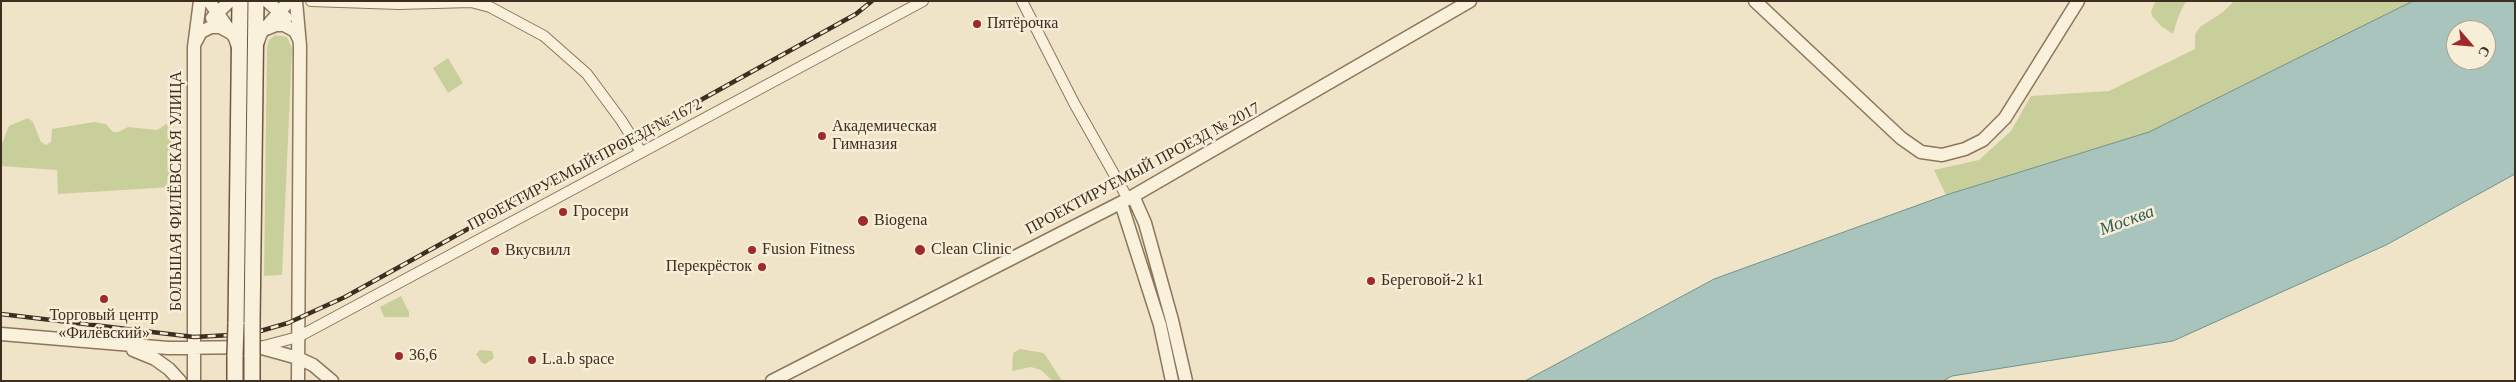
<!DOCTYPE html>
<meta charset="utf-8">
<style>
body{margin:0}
#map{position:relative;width:2516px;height:382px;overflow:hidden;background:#f0e4c8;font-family:"Times New Roman",serif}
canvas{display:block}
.frame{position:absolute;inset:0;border:2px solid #3d2e20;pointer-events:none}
.north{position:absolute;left:2446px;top:20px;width:50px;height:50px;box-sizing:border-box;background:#f7eed8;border:1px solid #ada18e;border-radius:50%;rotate:117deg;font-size:14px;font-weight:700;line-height:20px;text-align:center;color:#3d2e20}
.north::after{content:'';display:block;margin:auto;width:18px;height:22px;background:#9e2a2b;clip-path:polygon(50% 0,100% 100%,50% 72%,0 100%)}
</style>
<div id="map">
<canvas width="2516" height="382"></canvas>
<div class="frame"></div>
<div class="north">С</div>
</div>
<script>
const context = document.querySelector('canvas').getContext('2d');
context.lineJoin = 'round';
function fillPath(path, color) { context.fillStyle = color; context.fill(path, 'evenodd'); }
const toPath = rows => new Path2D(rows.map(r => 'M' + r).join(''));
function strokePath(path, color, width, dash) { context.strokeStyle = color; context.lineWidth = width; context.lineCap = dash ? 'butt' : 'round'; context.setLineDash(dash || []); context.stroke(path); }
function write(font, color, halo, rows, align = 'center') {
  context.font = font + ' "Times New Roman",serif'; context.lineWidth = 5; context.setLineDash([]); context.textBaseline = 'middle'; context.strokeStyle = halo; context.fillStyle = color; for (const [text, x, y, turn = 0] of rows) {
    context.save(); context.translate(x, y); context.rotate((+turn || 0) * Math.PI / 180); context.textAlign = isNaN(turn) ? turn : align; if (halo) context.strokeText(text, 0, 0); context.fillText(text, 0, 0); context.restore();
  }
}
fillPath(toPath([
 [2156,1,2186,1,2179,15,2173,34,2161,26,2152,16,2151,11],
 [2234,1,2413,1,2149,132,1946,195,1934,170,1979,160,2011,131,2031,96,2109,91,2195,49,2195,34,2200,27,2223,12],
 [275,35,287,37,292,48,282,275,264,276,267,47,269,40],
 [448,58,463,83,448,93,433,68],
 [28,118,33,122,41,142,46,145,51,142,52,129,94,122,106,124,113,132,118,132,128,127,157,130,166,124,171,125,172,187,58,194,57,170,1,166,1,146,9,126],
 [401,296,409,312,409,317,384,317,380,307],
 [1020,349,1044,353,1062,381,1053,381,1041,370,1031,367,1012,371,1013,353],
 [480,350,492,351,494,358,485,364,482,363,476,354]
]), '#c9cf9b');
const water = toPath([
 [2413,1,2515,1,2515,174,2386,245,2173,341,1952,376,1943,381,1525,381,1714,279,1946,195,2149,132,2413,1],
 [2456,30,2486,30,2486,60,2456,60,2456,30]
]);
fillPath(water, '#a9c4bc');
strokePath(water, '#6f938a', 1);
const minor = toPath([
 [311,1,399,4,471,2,490,7,544,36,587,74,621,120,641,152],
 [1022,1,1074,103,1128,199],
 [260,347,298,337,923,1]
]);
const tertiary = toPath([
 [209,1,235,38,239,50],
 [267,1,286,18],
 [296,1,300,46,298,381],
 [1755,1,1901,138,1921,152,1942,155,1965,149,1983,140,2005,118,2078,1],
 [212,18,230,1],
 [266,29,276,25,284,25,295,31,299,39],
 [195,43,201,32,211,27,220,27,231,33],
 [256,47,261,33,289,1],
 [1133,196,1145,223,1172,320,1186,381],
 [1121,203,1160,325,1172,381],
 [1,334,168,348,258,347,298,358,313,365,332,381],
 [133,350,155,359,169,369,180,381],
 [194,381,194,47,200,1],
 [772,381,1128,199,1470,1]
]);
const secondary = toPath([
 [236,324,240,1],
 [252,324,256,1],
 [235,381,235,355],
 [252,381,252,355]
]);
strokePath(minor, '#8d765c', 12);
strokePath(tertiary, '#8d765c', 15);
strokePath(secondary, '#6f573f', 18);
strokePath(minor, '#faf1dc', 10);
strokePath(tertiary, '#faf1dc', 12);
strokePath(secondary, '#faf1dc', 15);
const rail = toPath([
 [1,314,194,337,250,334,288,323,345,297,856,14,872,1]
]);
strokePath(rail, '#3d2e20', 4.5);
strokePath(rail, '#f7eed8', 2.5, [8]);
const secondaryBridge = toPath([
 [235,355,236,324],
 [252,355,252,324]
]);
strokePath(secondaryBridge, '#6f573f', 18, []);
strokePath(secondaryBridge, '#faf1dc', 15);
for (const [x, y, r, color] of [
 [977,24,5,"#9e2a2b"],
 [822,136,5,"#9e2a2b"],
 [563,212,5,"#9e2a2b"],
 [863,221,6,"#9e2a2b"],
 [752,250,5,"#9e2a2b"],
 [920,250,6,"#9e2a2b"],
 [495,251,5,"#9e2a2b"],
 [762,267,5,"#9e2a2b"],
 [1371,281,5,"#9e2a2b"],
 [104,299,5,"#9e2a2b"],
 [399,356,5,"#9e2a2b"],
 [532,360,5,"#9e2a2b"]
]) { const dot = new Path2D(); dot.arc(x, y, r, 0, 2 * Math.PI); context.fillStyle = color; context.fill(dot); strokePath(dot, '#f7eed8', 2); }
write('16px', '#3d2e20', '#f7eed8', [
 ["Пятёрочка",987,24],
 ["Академическая",832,127],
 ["Гимназия",832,145],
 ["Гросери",573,212],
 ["Biogena",874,221],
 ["Fusion Fitness",762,250],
 ["Clean Clinic",931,250],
 ["Вкусвилл",505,251],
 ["Перекрёсток",752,267,"right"],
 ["Береговой-2 k1",1381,281],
 ["Торговый центр",104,316,"center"],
 ["«Филёвский»",104,334,"center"],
 ["36,6",409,356],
 ["L.a.b space",542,360]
], 'left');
write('16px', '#3d2e20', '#f7eed8', [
 ["ПРОЕКТИРУЕМЫЙ ПРОЕЗД № 1672",585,165,-28],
 ["ПРОЕКТИРУЕМЫЙ ПРОЕЗД № 2017",1143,169,-28],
 ["БОЛЬШАЯ ФИЛЁВСКАЯ УЛИЦА",177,191,-90]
]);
write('italic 18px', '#2f5d5a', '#f7eed8', [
 ["Москва",2127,221,-20]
]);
</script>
